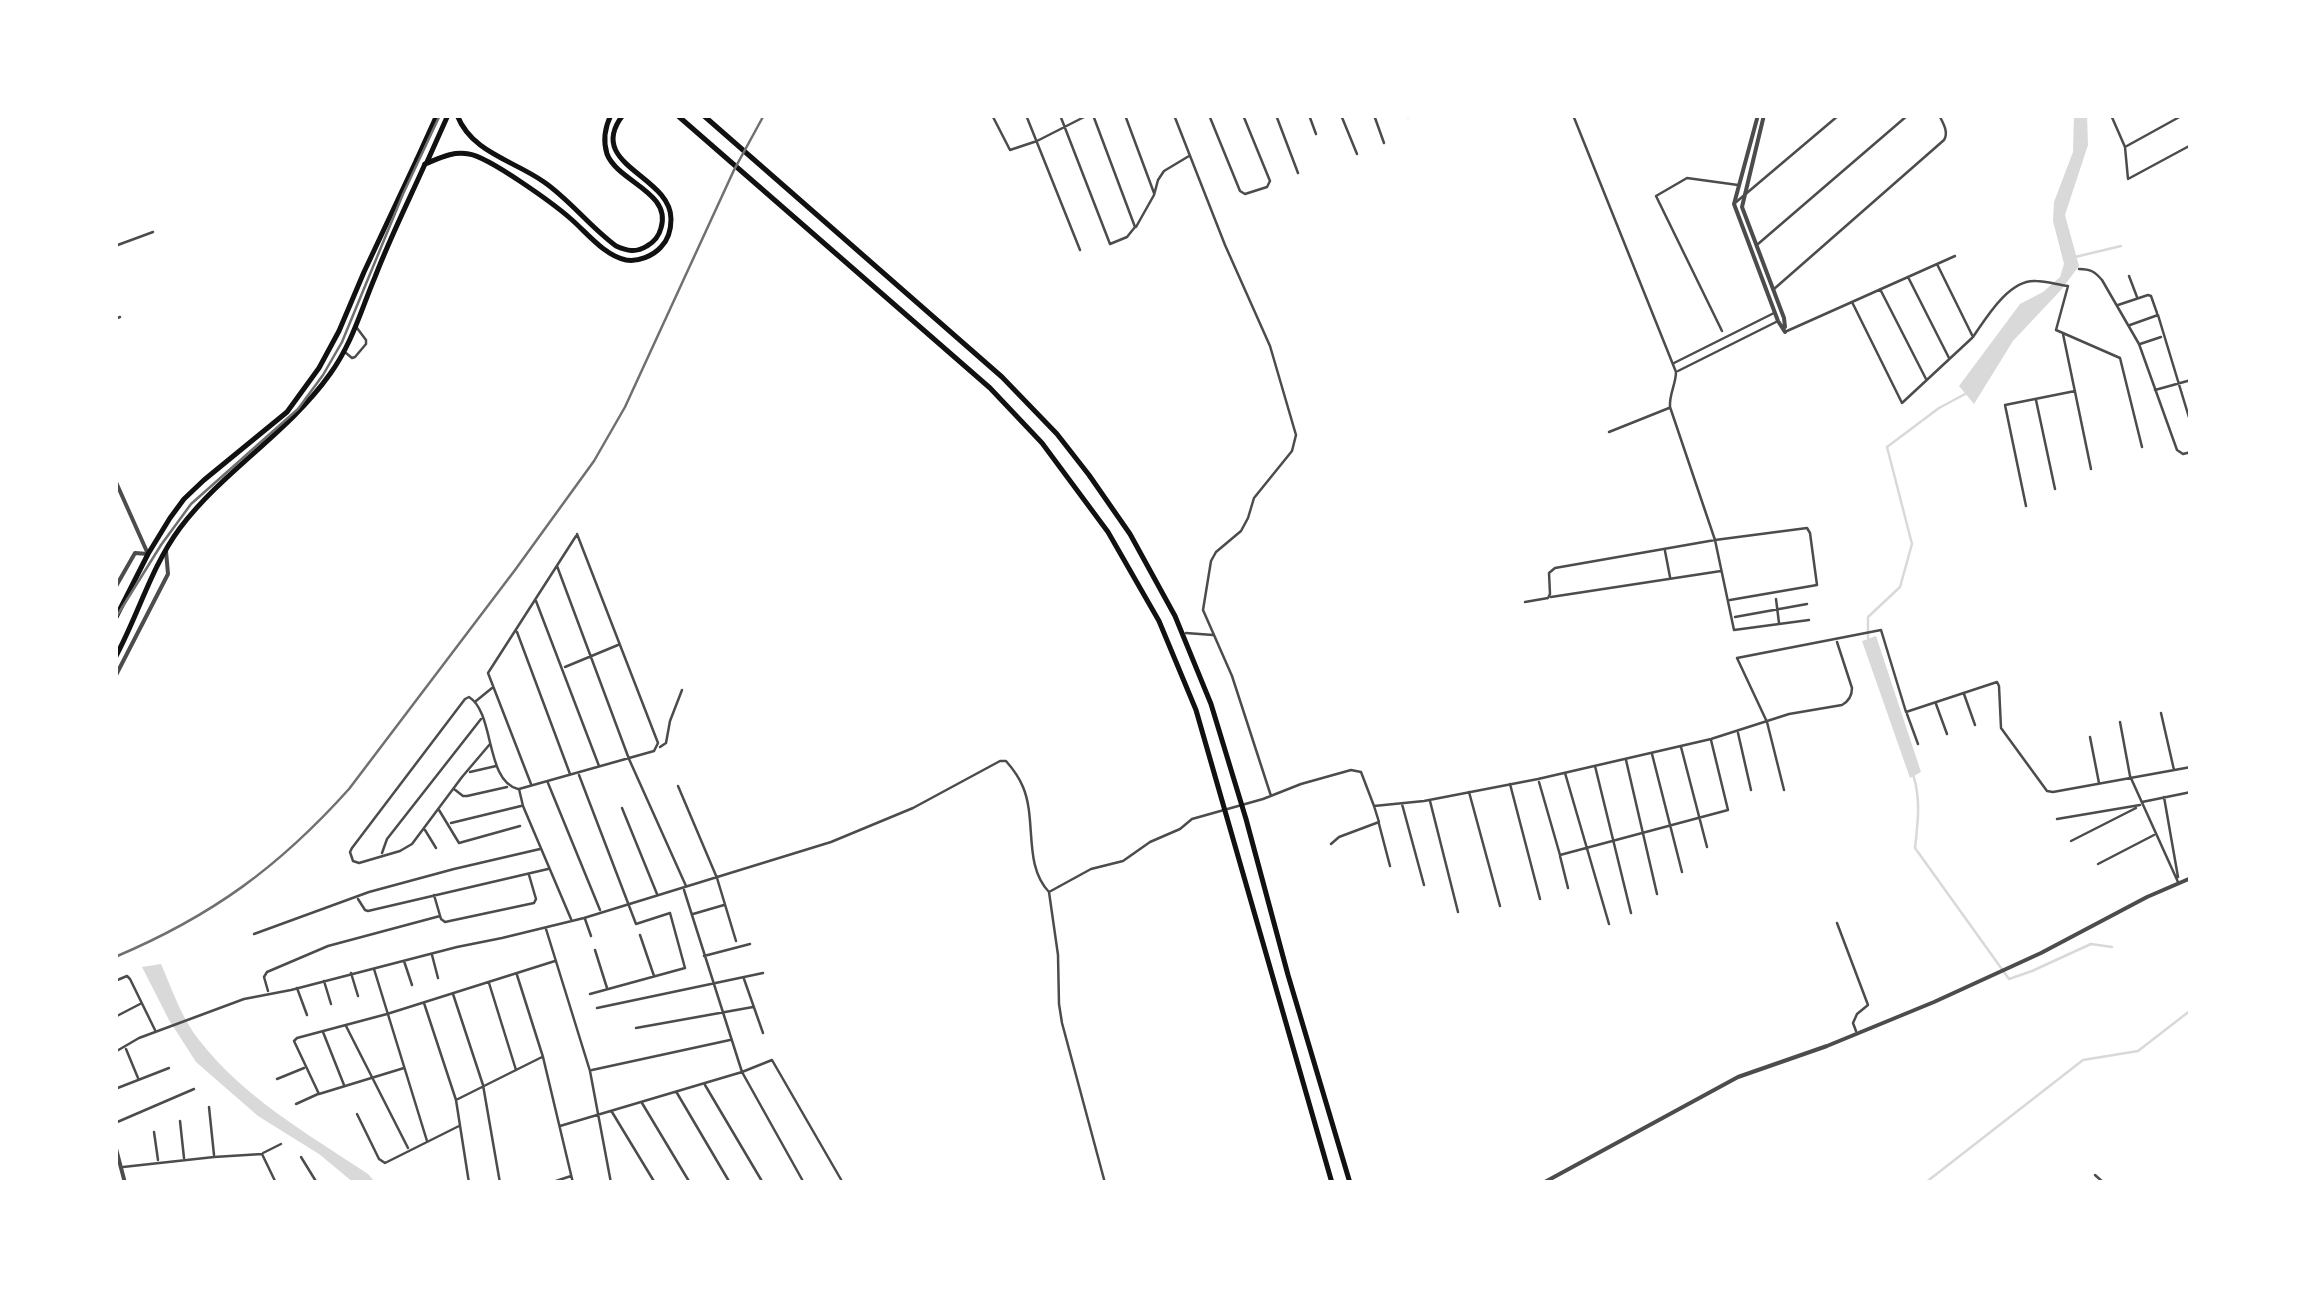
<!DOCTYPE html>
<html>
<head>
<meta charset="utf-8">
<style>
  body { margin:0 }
  #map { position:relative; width:2306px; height:1298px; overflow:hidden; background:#fff; font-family:"Fira Sans",sans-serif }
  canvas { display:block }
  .frame { position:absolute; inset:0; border:118px solid #fff; pointer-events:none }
</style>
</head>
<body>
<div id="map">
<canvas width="2306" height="1298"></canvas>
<div class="frame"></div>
</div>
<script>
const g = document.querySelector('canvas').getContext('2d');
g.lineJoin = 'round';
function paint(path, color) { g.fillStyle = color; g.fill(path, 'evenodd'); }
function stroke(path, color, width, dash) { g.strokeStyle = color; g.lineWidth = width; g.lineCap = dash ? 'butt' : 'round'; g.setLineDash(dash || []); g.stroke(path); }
paint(new Path2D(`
  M2074,115H2087L2088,145L2065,215L2079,266L2061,290L2013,341L1974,404L1959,386L2020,304L2043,292L2060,277L2064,264L2053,221L2054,202L2073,152Z
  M1876,636L1921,772L1910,778L1862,641Z
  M161,964C172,989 181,1017 199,1040C244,1098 308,1134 368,1174L376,1183H354L319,1154L258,1116L196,1062L169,1020L142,967Z`), '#d9d9d9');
stroke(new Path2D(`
  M2075,257L2121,246
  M1868,638V617L1900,587L1912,544L1887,447L1939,408L1967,393
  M1913,774C1921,799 1918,822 1915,848L2009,979L2032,971L2091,944L2112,947
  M1925,1183L2083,1060L2138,1051L2191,1010`), '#d9d9d9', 2.5);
stroke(new Path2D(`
  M992,115L1010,150L1037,141L1088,115
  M1026,115L1080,250
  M1060,115L1110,244L1127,237L1135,227L1093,115
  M1125,115L1154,193
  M1174,115L1225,245L1270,346L1296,435L1292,451L1254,498L1248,518L1241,531L1216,552L1211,561L1203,610L1232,676L1271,796
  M1209,115L1240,191L1245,194L1267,187L1270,181L1243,115
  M1276,115L1298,173
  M1309,115L1316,134
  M1341,115L1357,154
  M1374,115L1384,143
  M1408,115V117
  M1573,115L1676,372C1676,384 1669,394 1670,407L1715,540L1734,630L1809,620
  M2111,115L2125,147L2128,179L2191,145
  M2125,147L2183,115
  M1735,203L1839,115
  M1136,227L1154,195L1158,180L1164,171L1189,156
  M1758,244L1908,115
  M115,246L153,232
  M1937,264L1973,337C1986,318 2009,279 2036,281C2047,281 2058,285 2068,286L2056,330L2120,358L2142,447
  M2079,269C2091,269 2095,272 2102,280L2139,344L2177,450L2183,454L2191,452
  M2129,276L2137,297
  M1908,277L1949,358
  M1774,289L1944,140C1949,132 1943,123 1939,115
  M1880,289L1926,379
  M1852,302L1902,403L1972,338
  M2118,305L2148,295L2151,296L2157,313
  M115,319L120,317
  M2130,325L2158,315L2191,424
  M1722,331L1656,196L1687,178L1738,185
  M1787,331L1955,256
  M2063,334L2091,469
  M2140,344L2161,337
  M346,353L352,358L355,357L366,344V340L357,328
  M1674,363L1774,313
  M1678,371L1778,321
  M2155,390L2191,380
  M2036,400L2055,489
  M1609,432L1669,408
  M2026,506L2005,405L2075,391
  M1665,551L1670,577
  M557,566L629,759L686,886
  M1551,597L1721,571
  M1776,599L1779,623
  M536,601L599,766
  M1525,602L1548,598L1550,594L1549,573L1555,568L1715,540L1807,528L1810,533L1817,585L1730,600
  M1735,617L1807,604
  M517,632L570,774
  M1186,633L1213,635
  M565,667L618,645
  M1964,694L1975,725
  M476,701L492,688
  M1936,704L1947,734
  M2161,713L2174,770
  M1907,714L1918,744
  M2120,722L2130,776L2178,882
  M1738,733L1751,790
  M2090,737L2099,783
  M490,744L462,777L412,844L400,851L359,863L353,861L350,852L352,848L465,699L469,697C495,713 485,781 518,789
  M660,747L666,743L670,721L682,690
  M1681,747L1707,847
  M1652,754L1682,872
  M1626,760L1657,894
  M1595,766L1631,913
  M470,772L496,766
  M1565,773L1609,924
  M579,775L636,924L670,913L685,968L590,994
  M1539,782L1560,855L1728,810L1711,740
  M548,783L600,910
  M531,784L488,673L576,536
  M1510,784L1540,899
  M678,786L717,878L736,941
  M454,789L463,796H467L507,787
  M1784,790L1767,722L1737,658L1881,630L1906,712L1997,682L1999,686L2001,728L2047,791L2053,792L2191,767
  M1469,792L1500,906
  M2164,797L2178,877
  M1430,801L1458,912
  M2142,802L2191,792
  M1402,804L1424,885
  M622,808L657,894
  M439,810L459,843L520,826
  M2057,819L2140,805
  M451,823L521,806
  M1379,824L1390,866
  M425,830L436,848
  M2071,841L2136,808
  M1331,844L1339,837L1379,822L1374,806L1424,801L1538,779L1711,739L1789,714L1842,705C1849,701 1852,696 1852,688L1837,642
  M382,853L387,839L481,719
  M1560,856L1568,888
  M2098,864L2154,835
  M434,895L441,919L445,922L534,903L536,899L529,875
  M358,899L365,910L368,911L548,869
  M693,914L724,905
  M571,919L523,806L519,789L654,751L658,743L577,534
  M585,919L591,936
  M1837,923L1868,1005L1857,1014L1853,1023L1856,1031
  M546,929L590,1071L611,1183
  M254,934L369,892L454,869L540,849
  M640,935L654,976
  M595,950L607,988
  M432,955L438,978
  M704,956L750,944
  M404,961L412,985
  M374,969L427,1141
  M351,973L358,996
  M517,975L543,1057L573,1183
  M744,979L763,1033
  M115,981L127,976L130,979L155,1030
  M324,981L331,1004
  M489,983L516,1070
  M297,988L307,1015
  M268,991L264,977L267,972L328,946L440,916
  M453,994L483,1085L500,1183
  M424,1003L456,1100L469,1183
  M597,1008L763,973
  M115,1017L140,1004
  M346,1026L408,1148
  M636,1028L753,1007
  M323,1032L344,1085
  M126,1049L138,1078
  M115,1052L139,1038L244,999L291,990L457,947L502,938L584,918L831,842L913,808L1000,761H1006C1013,769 1019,777 1023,787C1037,820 1023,865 1049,892
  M404,1068L319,1094L294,1041L297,1038L387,1014L555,961
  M592,1070L730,1040
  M277,1079L304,1068
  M705,1085L763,1183
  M115,1089L169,1068
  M677,1093L730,1183
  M456,1100L542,1057
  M642,1103L690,1183
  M296,1104L318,1094
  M209,1107L214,1155
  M612,1112L655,1183
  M357,1114L379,1159L385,1163L459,1126
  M180,1121L184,1158
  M115,1123L194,1089
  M560,1126L742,1072L684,890
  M154,1132L158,1160
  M263,1153L281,1144
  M301,1157L317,1183
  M123,1167L214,1157L262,1154L276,1183
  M2095,1175L2104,1183
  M550,1183L571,1176
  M804,1183L742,1072L772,1060L843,1183
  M1105,1183L1062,1023L1059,1004L1058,955L1049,892L1091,869L1123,861L1150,842L1180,829L1192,819L1263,799L1301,784L1351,770L1361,772L1374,806`), '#4c4c4c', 2.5);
stroke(new Path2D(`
  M1758,115L1734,204L1778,321L1785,332
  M1764,115L1742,207L1784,318L1785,327
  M115,480L148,554L135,553L115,588
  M115,677L168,574L166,551
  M115,1145L125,1183
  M1543,1183L1738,1077L1827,1046L1934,1002L2041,953L2147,897L2191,878`), '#4c4c4c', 4);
stroke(new Path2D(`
  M115,619L148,554L170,518L184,499L204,480L287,412L319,368L339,331L364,272L417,159
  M115,658C138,616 151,567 180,528C224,470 288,433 330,374C352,344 361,310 375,277C390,238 408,202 425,164`), '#111', 5);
stroke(new Path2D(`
  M457,115C472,153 513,160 544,182C570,200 590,227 616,246C627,251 636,253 647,246C654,242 659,236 661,228C672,192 618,182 607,154C603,141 605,127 611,115
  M677,115L990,388L1042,443L1108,532L1159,621L1196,710L1332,1183
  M703,115L1002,377L1057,434L1089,475L1130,534L1175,616L1211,704L1246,819L1288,975L1350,1183
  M417,159L437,115
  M427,162L448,115
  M425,164C440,158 452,151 469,154C489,157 554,204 571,219C587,233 605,256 626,260C638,262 653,256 661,247C668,240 671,229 671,219C671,175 584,165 623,115`), '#111', 5);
stroke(new Path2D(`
  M115,619L161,545L191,504L298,409L323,375L342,342L403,194L440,115
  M115,957C212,916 279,867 349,789L515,570L594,461L625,407L734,170L764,115`), '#707070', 2.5);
</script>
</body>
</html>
